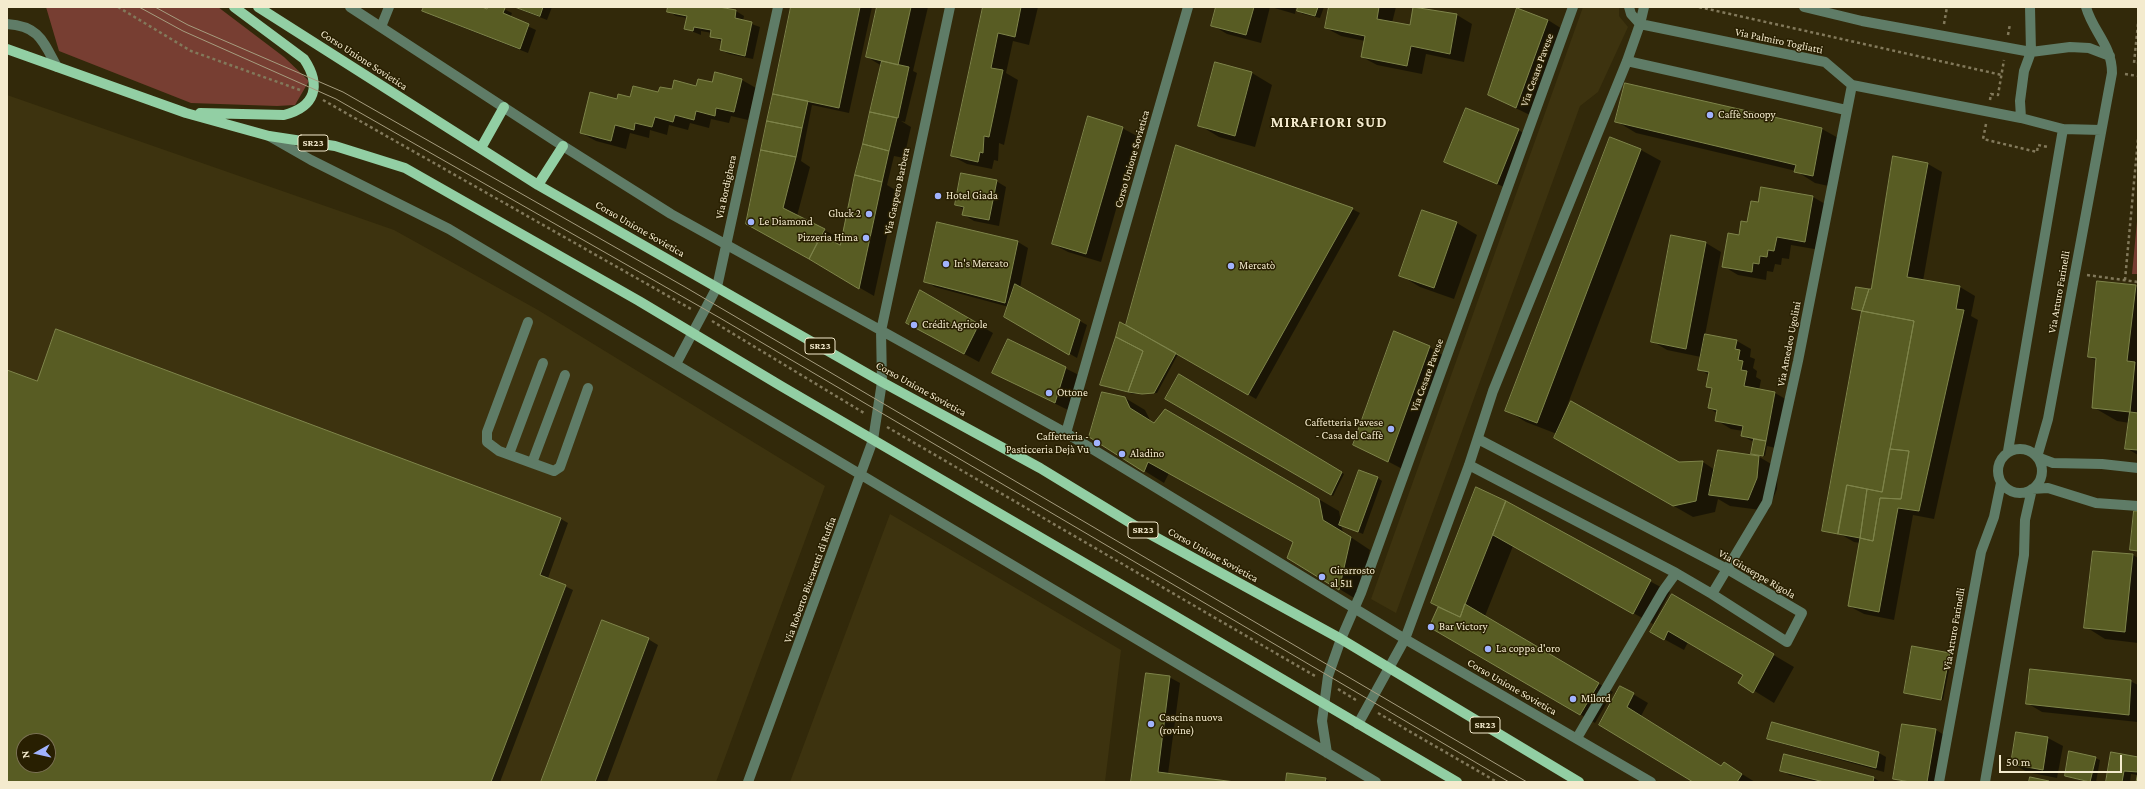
<!DOCTYPE html>
<html>
<head>
<meta charset="utf-8">
<style>
  body { margin:0 }
  #map { position:relative; width:2145px; height:789px; overflow:hidden; background:#32290a; font-family:"Crimson Pro",serif }
  canvas { display:block }
  .frame { position:absolute; inset:0; border:8px solid #f4ebce; pointer-events:none }
  .north { position:absolute; left:16px; top:733px; width:40px; height:40px; box-sizing:border-box; background:#281f01; border:1px solid #7a7153; border-radius:50%; rotate:262deg; font-size:11px; font-weight:700; line-height:16px; text-align:center; color:#f4ebce }
  .north::after { content:''; display:block; margin:auto; width:14px; height:18px; background:#a1b3fd; clip-path:polygon(50% 0,100% 100%,50% 72%,0 100%) }
  .scale { position:absolute; left:1999px; top:755px; width:123px; height:18px; box-sizing:border-box; border:2px solid #f4ebce; border-top:0; padding-left:5px; font-size:12px; line-height:14px; white-space:nowrap; color:#f4ebce; -webkit-text-stroke:3px #281f01; paint-order:stroke }
</style>
</head>
<body>
<div id="map">
<canvas width="2145" height="789"></canvas>
<div class="frame"></div>
<div class="north">N</div>
<div class="scale">50 m</div>
</div>
<script>
const g = document.querySelector('canvas').getContext('2d');
g.lineJoin = 'round';
function paint(path, color) { g.fillStyle = color; g.fill(path, 'evenodd'); }
function stroke(path, color, width, dash) { g.strokeStyle = color; g.lineWidth = width; g.lineCap = dash ? 'butt' : 'round'; g.setLineDash(dash || []); g.stroke(path); }
function write(font, color, halo, rows, align = 'center') {
  g.font = font + ' "Crimson Pro",serif'; g.lineWidth = 3; g.setLineDash([]); g.textBaseline = 'middle'; g.strokeStyle = halo; g.fillStyle = color; for (const [text, x, y, turn = 0] of rows) {
    g.save(); g.translate(x, y); g.rotate((+turn || 0) * Math.PI / 180); g.textAlign = isNaN(turn) ? turn : align; if (halo) g.strokeText(text, 0, 0); g.fillText(text, 0, 0); g.restore();
  }
}
paint(new Path2D(`
  M1583,7H1619V16L1628,27L1598,92L1580,106L1396,613L1371,599Z
  M7,95L394,230L538,310L825,486L716,782H7ZM24,741H48V765H24Z
  M890,514L1121,650L1105,782H790Z`), '#3d330f');
paint(new Path2D(`
  M46,7H218L284,57L309,81L295,105L277,106L191,103L59,51Z
  M2138,211V274H2132Z`), '#773e32');
paint(new Path2D(`
  M425,7H479L488,10L489,7H500L512,13L510,18L536,30L528,53L431,15L424,11Z
  M514,7H552L547,20Z
  M669,7H725L724,9L736,11L744,16L743,21L760,27L753,59L729,54L721,50L723,42L711,36L712,33L701,31V35L686,29L688,18L676,16L668,11Z
  M792,7H872L849,113L812,105L801,161L810,167L797,216L839,238L836,244L840,246L882,66L867,57L878,7H928L913,71L917,73L905,122L901,121L911,127L904,158L894,156L887,185L897,191L874,296L747,223Z
  M984,7H1038L1029,45L1013,41L1006,73L1018,80L1004,145L999,143L998,161L994,160L992,169L967,164L952,156Z
  M1217,7H1270L1261,43L1227,34L1212,25Z
  M1271,7H1296L1295,14Z
  M1299,7H1324L1320,18L1303,14L1298,11Z
  M1330,7H1396L1392,23L1410,26L1414,7L1457,15L1472,24L1464,62L1426,54L1422,74L1377,65L1362,57L1365,41L1341,36L1326,28Z
  M1548,20L1567,32L1536,118L1489,95Z
  M1216,63L1252,73L1272,85L1255,147L1219,137L1199,125Z
  M742,80L756,88L748,120L731,116L729,123L711,119L709,128L690,123L688,130L669,125L667,135L650,130L649,138L630,133L626,149L596,141L581,133L618,100Z
  M1626,84L1822,129L1842,140L1833,187L1815,183L1796,171L1636,133L1616,121Z
  M1122,128L1137,136L1101,262L1068,252L1053,244Z
  M1518,130L1526,134L1504,187L1445,162Z
  M1641,150L1661,161L1562,419L1679,463L1703,462L1715,470L1757,456L1752,453L1754,442L1742,436L1743,431L1731,429L1716,420L1717,413L1709,408L1712,389L1707,386L1709,375L1699,369L1701,357L1667,350L1652,341L1672,236L1706,243L1721,252L1705,335L1737,341L1751,349L1750,357L1755,359L1753,368L1757,371L1756,377L1761,380L1759,390L1775,393L1789,401L1780,449L1767,446L1765,456L1756,455L1778,468L1777,489L1768,511L1730,506L1718,499L1715,512L1693,517L1555,438L1557,434L1526,422L1506,410Z
  M1928,164L1942,172L1923,281L1960,287L1975,296L1971,316L1978,320L1934,519L1913,515L1894,620L1864,614L1849,606L1860,543L1854,542L1840,534L1823,530L1872,291Z
  M996,181L1006,187L999,226L974,221L964,215L965,210L956,205Z
  M1813,197L1827,205L1820,250L1791,245L1789,259L1782,258L1781,265L1775,264L1773,272L1767,271L1766,280L1738,275L1723,266L1759,203Z
  M1352,209L1360,213L1256,399L1178,354L1157,393L1133,394L1101,385L1136,329Z
  M1423,211L1457,223L1477,235L1454,299L1420,287L1400,275Z
  M937,223L1018,242L1028,248L1020,288L1087,325L1077,358L1006,317L1009,307L935,287L925,281Z
  M2135,286L2138,287V455L2126,448L2130,423L2117,421L2093,407L2097,361L2089,357Z
  M921,291L993,333L979,362L922,331Z
  M1008,340L1081,376L1070,411L993,373Z
  M1429,347L1449,359L1408,472L1355,444Z
  M7,371L37,382L561,519L568,523L548,578L573,590L500,782H7ZM24,741H48V765H24Z
  M1182,377L1344,474L1333,496L1166,399Z
  M1125,398L1145,410L1150,420L1155,424L1166,410L1339,511L1341,522L1378,478L1382,481L1363,534L1341,525L1343,532L1370,550L1359,601L1289,558L1294,542L1169,473L1164,483L1090,437Z
  M1476,488L1670,592L1653,624L1513,546L1485,616L1613,692L1595,723L1430,626L1439,607Z
  M2094,552L2133,555L2138,558V643L2105,639L2086,627Z
  M1673,596L1794,667L1774,703L1740,682L1744,674L1688,642L1684,650L1651,632Z
  M648,639L658,645L607,782H542Z
  M1950,654L1952,655L1943,700L1907,693Z
  M1169,677L1180,683L1168,774L1228,782H1132Z
  M2130,681L2138,685V722L2042,712L2027,703Z
  M1621,687L1648,703L1641,716L1722,767L1724,763L1755,782H1695L1600,724Z
  M1936,730L1946,736L1938,782H1901L1895,778Z
  M2017,733L2048,738L2063,746L2057,778L2027,772L2012,763Z
  M1768,738L1879,753L1886,757L1884,772L1776,742Z
  M1785,755L1874,778L1880,782H1818L1789,775L1782,770Z
  M2095,758L2100,760L2096,782H2086L2066,776Z
  M2138,758V782V775L2131,774L2130,782H2107Z
  M1325,779L1331,782H1287Z`), '#0007');
const building = new Path2D(`
  M424,7H482L487,9L488,7H503L505,8L503,13L529,24L520,49L422,11Z
  M515,7H543L540,16Z
  M668,7H719L736,10L735,18L752,22L745,56L720,50L722,39L710,37L711,30L694,27L693,31L684,29L687,16L667,12Z
  M791,7H860L839,108L773,94Z
  M877,7H911L898,65L866,57Z
  M983,7H1021L1015,37L998,33L991,68L1003,70L989,137L984,136L983,153L980,152L978,162L951,156Z
  M1216,7H1254L1246,35L1211,26Z
  M1298,7H1318L1315,16L1297,11Z
  M1329,7H1379L1377,19L1410,25L1413,7L1457,14L1450,54L1411,46L1407,66L1361,57L1365,36L1325,28Z
  M1517,8L1548,20L1516,108L1488,95Z
  M882,61L909,67L898,118L870,112Z
  M1215,62L1252,72L1235,136L1198,126Z
  M715,72L742,79L734,112L716,108L715,116L696,111L694,120L675,115L673,122L655,117L652,127L635,123L634,130L615,125L611,141L580,133L590,92L617,99L618,94L630,97L633,86L658,92L660,87L672,89L674,80L696,86L698,79L712,82Z
  M1625,83L1822,128L1813,176L1794,172L1796,165L1615,122Z
  M773,94L808,101L802,128L767,121Z
  M1466,108L1519,129L1497,184L1444,162Z
  M870,112L897,118L889,151L863,144Z
  M1088,116L1123,127L1086,254L1052,244Z
  M767,121L802,128L796,157L761,150Z
  M1610,137L1641,149L1537,423L1505,411Z
  M863,144L889,151L882,182L855,175Z
  M1176,145L1353,208L1248,395L1126,325Z
  M761,150L796,157L783,208L825,229L809,259L746,224Z
  M1893,156L1928,163L1907,277L1960,286L1956,309L1964,310L1919,511L1898,508L1879,612L1848,606L1860,538L1873,541L1880,498L1901,499L1909,451L1890,449L1914,321L1862,311L1869,289H1871Z
  M961,173L997,180L989,220L962,215L964,207L955,205Z
  M855,175L882,182L859,289L809,259L821,235L840,245Z
  M1761,187L1813,196L1805,242L1777,237L1774,251L1768,250L1767,257L1760,256L1759,264L1753,263L1752,272L1722,267L1728,233L1739,235L1741,221L1747,222L1751,201L1758,202Z
  M1422,210L1457,222L1434,288L1399,276Z
  M937,222L1018,241L1005,303L924,282Z
  M1671,235L1706,242L1686,349L1651,342Z
  M2097,281L2136,285L2127,361L2135,362L2130,412L2092,408L2096,358L2088,357Z
  M1015,284L1080,320L1069,355L1004,317Z
  M1856,287L1869,289L1862,311L1852,309Z
  M920,290L979,324L964,354L906,323Z
  M1862,311L1914,321L1882,492L1847,485L1838,534L1822,531Z
  M1120,322L1176,353L1154,393L1142,394L1128,392L1143,351L1116,337Z
  M56,329L561,518L540,575L566,585L491,782H7V370L37,381ZM24,741H48V765H24Z
  M1394,331L1430,346L1388,462L1353,445Z
  M1705,334L1737,340L1735,349L1740,350L1738,360L1743,361L1741,370L1747,371L1744,386L1775,392L1766,441L1741,436L1743,426L1715,421L1717,410L1708,408L1712,388L1706,387L1709,372L1698,370Z
  M1116,337L1143,351L1128,392L1100,385Z
  M1008,339L1066,367L1055,403L992,373Z
  M1179,374L1342,472L1331,495L1165,399Z
  M1102,392L1125,397L1130,408L1154,423L1165,409L1319,499L1323,520L1351,537L1339,590L1287,558L1293,542L1148,462L1144,472L1089,437Z
  M1571,401L1679,462L1703,461L1696,501L1673,506L1554,438Z
  M2130,412L2138,413V450L2125,449Z
  M1754,439L1766,441L1763,456L1751,454Z
  M1890,449L1909,451L1901,499L1880,498L1873,541L1860,538L1867,489L1882,492Z
  M1718,450L1759,456L1757,478L1748,500L1709,495Z
  M1359,470L1378,477L1358,532L1339,525Z
  M1847,485L1867,489L1860,538L1838,534Z
  M1476,487L1506,501L1460,617L1431,603Z
  M1506,501L1651,580L1633,614L1493,535Z
  M2134,511H2138V551L2130,550Z
  M2093,551L2133,554L2125,632L2084,628Z
  M1672,594L1774,654L1753,693L1738,683L1743,675L1668,631L1664,640L1650,632Z
  M1465,604L1599,683L1580,715L1429,627L1438,607L1460,617Z
  M602,620L649,638L595,782H541Z
  M1912,646L1950,653L1941,700L1904,693Z
  M2030,669L2131,680L2129,715L2026,704Z
  M1146,673L1170,676L1158,772L1235,782H1131Z
  M1620,686L1634,693L1627,707L1721,766L1724,762L1742,774L1737,782H1693L1599,725Z
  M1772,722L1879,752L1876,768L1767,739Z
  M1902,724L1936,729L1927,782H1910L1893,779Z
  M2016,732L2048,737L2043,770L2011,764Z
  M2069,751L2096,757L2090,782L2065,776Z
  M2111,752L2138,757V782H2136L2138,772L2124,771L2122,782H2106Z
  M1784,754L1874,777L1873,782H1824L1780,771Z
  M1287,773L1326,778L1325,782H1286Z
  M2030,777L2049,781V782H2029Z`);
paint(building, '#585c23');
stroke(building, '#7e844a', 1);
stroke(new Path2D(`
  M118,7L191,51L300,90
  M1699,7L2002,75
  M1944,24L1947,7
  M2138,24L2134,63H2138
  M2008,35L2010,24
  M2125,74L2138,76
  M323,100L691,309
  M1990,100L1991,94L1998,95L2004,60
  M1986,124L1983,139L2037,152L2038,145L2048,147
  M2087,275L2138,282
  M2125,280L2138,139
  M712,321L864,413
  M887,427L1315,676
  M1338,689L1356,700
  M1378,713L1497,782`), '#82795b', 2.5, [3, 3]);
stroke(new Path2D(`
  M350,7L563,146L671,214L1066,433L1405,639L1651,782
  M1629,7L1631,14L1640,24L1825,62L1852,85L2021,118L2063,129L2101,130
  M1804,7L1862,21L2031,52L2070,47L2089,48L2110,56
  M7,24C39,26 43,41 57,67
  M381,27L389,7
  M1627,61L1846,110
  M2021,118L2020,101L2024,71L2031,52L2030,7
  M269,136L311,160L449,229L1376,782
  M528,322L487,432V442L499,451L554,471L560,467L588,388
  M676,364L717,287L778,7
  M1066,433L1188,7
  M1998 471a22 22 0 1 1 44 0a22 22 0 1 1-44 0Z
  M2008,451L2063,129
  M509,454L543,363
  M2037,457L2048,419L2112,73C2112,45 2093,32 2086,7
  M2037,457L2053,463L2102,464L2138,468
  M532,463L565,375
  M1469,465L1676,573L1712,594L1787,642L1802,613L1727,569L1478,439
  M2032,489L2048,488L2096,503L2138,506
  M1712,594L1767,502L1798,361L1852,85
  M1358,724L1405,639L1469,465L1493,391L1627,61L1640,24L1644,7
  M1577,738L1663,591L1676,573
  M1327,753L1322,721L1328,676L1341,639L1361,593L1573,7
  M748,782L873,440L882,382L881,331L950,7
  M1939,782L1981,552L1994,517L2001,483
  M1985,782L2024,555L2025,520L2032,489`), '#5f7c67', 10);
stroke(new Path2D(`
  M258,7L538,185L882,382L1040,468L1137,527L1341,639L1579,782
  M7,49L186,113L269,136L335,146L405,168L639,301L781,386L1170,613L1457,782
  M200,113L284,115C315,107 322,86 304,59L234,7
  M481,148L504,107
  M538,185L563,146`), '#92cfa4', 10);
stroke(new Path2D(`
  M139,7L183,31L336,99L720,318L1509,782
  M155,7L188,25L343,92L685,287L1527,782`), '#a69d7f', 1);
for (const [x, y, r, color] of [
  [1710,115,4,"#a1b3fd"],
  [938,196,4,"#a1b3fd"],
  [869,214,4,"#a1b3fd"],
  [751,222,4,"#a1b3fd"],
  [866,238,4,"#a1b3fd"],
  [946,264,4,"#a1b3fd"],
  [1231,266,4,"#a1b3fd"],
  [914,325,4,"#a1b3fd"],
  [1049,393,4,"#a1b3fd"],
  [1391,429,4,"#a1b3fd"],
  [1097,443,4,"#a1b3fd"],
  [1122,454,4,"#a1b3fd"],
  [1322,577,4,"#a1b3fd"],
  [1431,627,4,"#a1b3fd"],
  [1488,649,4,"#a1b3fd"],
  [1573,699,4,"#a1b3fd"],
  [1151,724,4,"#a1b3fd"]
]) { const dot = new Path2D(); dot.arc(x, y, r, 0, 2 * Math.PI); g.fillStyle = color; g.fill(dot); stroke(dot, '#281f01', 1.5); }
for (const [x, y, w] of [
  [313,143,30],
  [820,346,30],
  [1143,530,30],
  [1485,725,30]
]) { const box = new Path2D(); box.roundRect(x - w / 2, y - 8, w, 16, 3); g.fillStyle = '#281f01'; g.fill(box); stroke(box, '#f4ebce', 1); }
write('bold 10px', '#f4ebce', null, [
  ["SR23",313,143],
  ["SR23",820,346],
  ["SR23",1143,530],
  ["SR23",1485,725]
]);
write('11px', '#f4ebce', '#281f01', [
  ["Via Palmiro Togliatti",1779,41,12],
  ["Corso Unione Sovietica",364,60,33],
  ["Via Cesare Pavese",1537,70,-70],
  ["Corso Unione Sovietica",1132,159,-74],
  ["Via Bordighera",726,187,-78],
  ["Via Gaspero Barbera",897,191,-78],
  ["Corso Unione Sovietica",640,229,30],
  ["Via Arturo Farinelli",2059,292,-80],
  ["Via Amedeo Ugolini",1789,344,-79],
  ["Via Cesare Pavese",1427,375,-70],
  ["Corso Unione Sovietica",921,389,29],
  ["Corso Unione Sovietica",1213,555,29],
  ["Via Giuseppe Rigola",1757,574,30],
  ["Via Roberto Biscaretti di Ruffia",810,580,-70],
  ["Via Arturo Farinelli",1954,629,-80],
  ["Corso Unione Sovietica",1512,687,30]
]);
write('11px', '#f4ebce', '#281f01', [
  ["Caffè Snoopy",1718,115],
  ["Hotel Giada",946,196],
  ["Gluck 2",861,214,"right"],
  ["Le Diamond",759,222],
  ["Pizzeria Hima",858,238,"right"],
  ["In's Mercato",954,264],
  ["Mercatò",1239,266],
  ["Crédit Agricole",922,325],
  ["Ottone",1057,393],
  ["Caffetteria Pavese",1383,423,"right"],
  ["- Casa del Caffè",1383,436,"right"],
  ["Caffetteria -",1089,437,"right"],
  ["Pasticceria Dejà Vu",1089,450,"right"],
  ["Aladino",1130,454],
  ["Girarrosto",1330,571],
  ["al 511",1330,584],
  ["Bar Victory",1439,627],
  ["La coppa d'oro",1496,649],
  ["Milord",1581,699],
  ["Cascina nuova",1159,718],
  ["(rovine)",1159,731]
], 'left');
g.letterSpacing = '1px';
write('bold 15px', '#f4ebce', '#281f01', [
  ["MIRAFIORI SUD",1329,122]
]);
g.letterSpacing = '0px';
</script>
</body>
</html>
